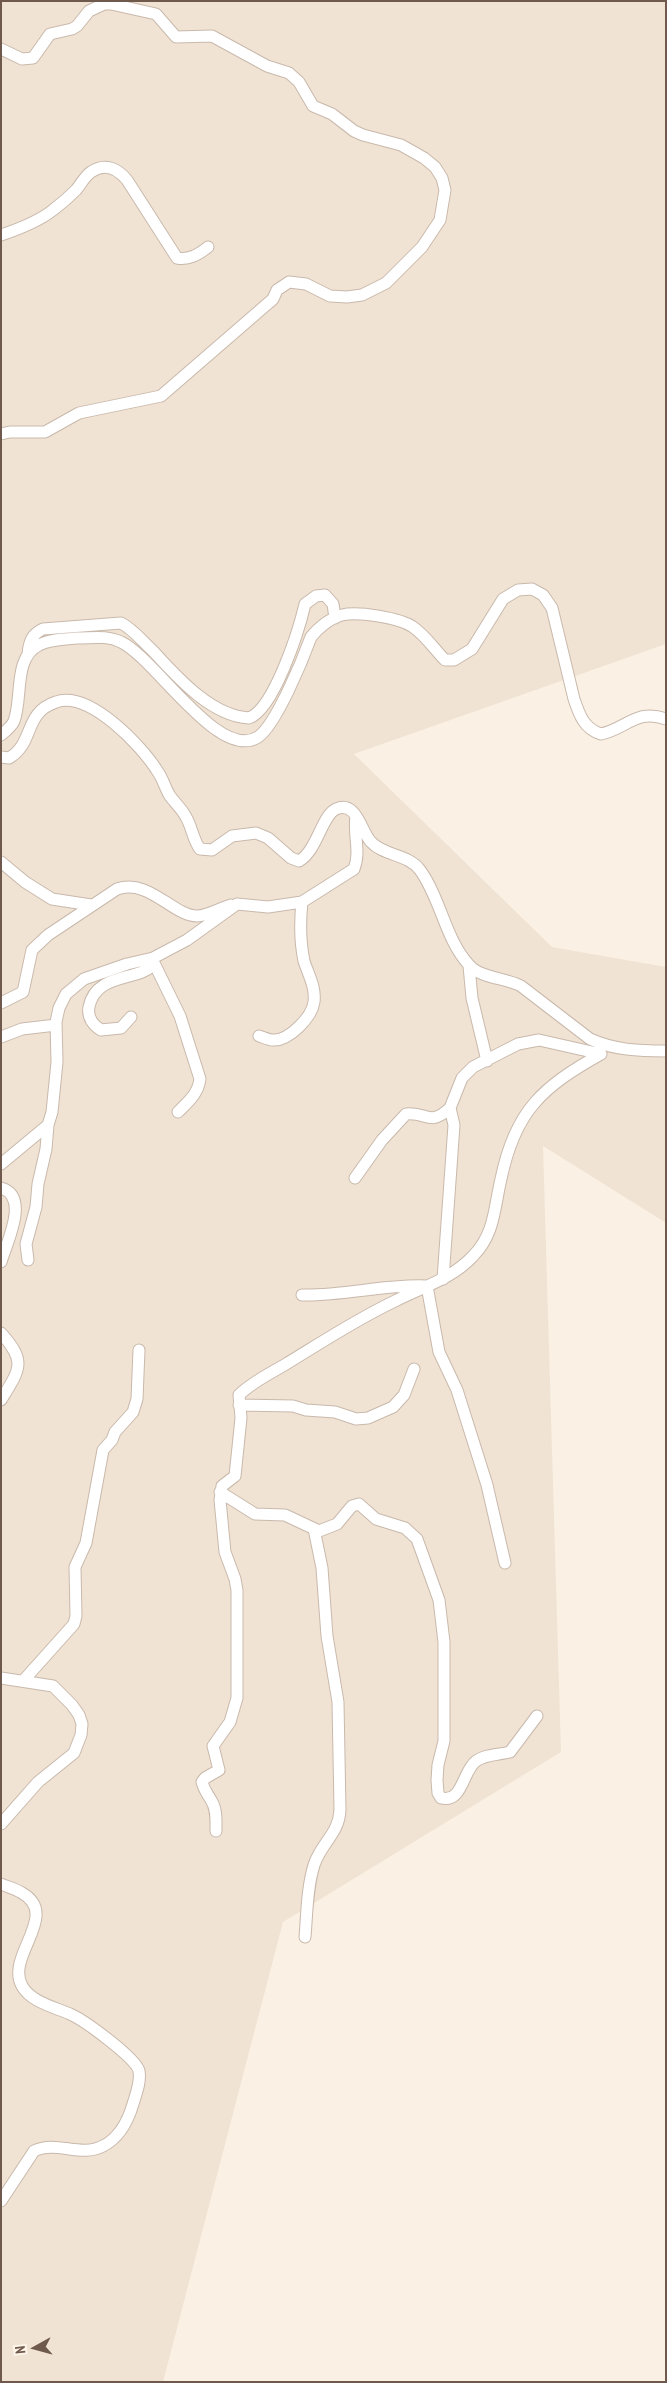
<!DOCTYPE html>
<html>
<head>
<meta charset="utf-8">
<style>
  body { margin:0 }
  #map { position:relative; width:667px; height:2383px; overflow:hidden; background:#faf1e4; font-family:"PT Sans Narrow",sans-serif }
  canvas { display:block }
  .frame { position:absolute; inset:0; border:2px solid #6f594c; pointer-events:none }
  .north { position:absolute; left:10px; top:2323px; width:50px; height:50px; -webkit-text-stroke:4px #fdf5ea; paint-order:stroke; rotate:263deg; font-size:14px; font-weight:700; line-height:20px; text-align:center; color:#6f594c }
  .north::after { content:''; display:block; margin:auto; width:18px; height:22px; background:#6f594c; clip-path:polygon(50% 0,100% 100%,50% 72%,0 100%) }
</style>
</head>
<body>
<div id="map">
<canvas width="667" height="2383"></canvas>
<div class="frame"></div>
<div class="north">N</div>
</div>
<script>
const g = document.querySelector('canvas').getContext('2d');
g.lineJoin = 'round';
function paint(path, color) { g.fillStyle = color; g.fill(path, 'evenodd'); }
function stroke(path, color, width, dash) { g.strokeStyle = color; g.lineWidth = width; g.lineCap = dash ? 'butt' : 'round'; g.setLineDash(dash || []); g.stroke(path); }
paint(new Path2D(`
  M1,1H666V644L354,754L552,947L666,967V1223L543,1146L561,1752L283,1922L163,2382H1Z`), '#f0e3d3');
const minor = new Path2D(`
  M1,49L22,59L33,58L50,34L72,29L77,26L89,11L104,4H111L156,14L176,37L212,36L267,66L289,73L299,82L313,106L332,114L354,131L363,135L401,145L424,158L435,167L442,178L445,190L440,220L422,247L386,283L362,295L347,297L330,296L306,284L289,282L277,290L273,299L161,396L79,413L45,432H10L1,434
  M1,235C19,229 38,222 53,210C61,204 69,197 76,190C81,184 85,176 91,172C105,162 118,169 127,180L177,258C189,260 198,255 208,247
  M28,654C29,642 32,634 43,629L121,623C133,629 143,642 153,651C177,677 211,716 249,718C274,709 299,630 305,604L316,596L325,595L333,604L335,618
  M1,735C6,731 12,726 14,721C23,697 13,658 39,645C50,639 64,639 77,638C92,638 107,635 121,642C155,658 219,762 258,737C276,725 303,659 311,637C318,628 330,618 342,615C358,611 400,618 413,627C425,635 435,650 445,660H454L472,649L503,599L518,590L532,589L543,595L552,608L574,699C579,714 584,729 601,734C626,729 637,708 666,719
  M1,757L9,758C35,743 23,713 56,702C89,690 142,746 158,772C163,779 165,788 170,796C175,803 182,809 186,817C192,827 193,840 200,849L212,850L232,836L256,833L268,838L291,858L299,861C317,851 322,815 336,809C357,800 361,832 371,842C384,856 408,854 420,870C441,899 445,939 469,965C480,978 506,978 521,986L590,1039C614,1050 639,1051 666,1051
  M1,862L25,882L52,899L91,905
  M154,963L180,1016L200,1079C198,1094 188,1102 178,1112
  M469,966L472,998L487,1061
  M1,1003L23,992L32,950L48,935L117,889C149,878 173,916 197,916C208,916 220,908 231,905
  M131,1017L121,1028L101,1030C93,1025 87,1017 89,1007C96,971 142,982 154,963L153,958
  M259,1036C263,1037 268,1040 273,1040C289,1041 312,1017 314,1002C316,987 308,974 304,961C300,942 300,921 302,902
  M1,1037L22,1029L56,1025
  M1,1164L48,1125L52,1112L57,1062L56,1022L59,1008L66,994L84,979L127,964L153,958L187,940L237,904L268,907L302,902L354,869C361,852 353,834 356,816
  M355,1178L382,1140L406,1114C429,1112 429,1127 450,1108
  M1,1188C30,1196 7,1242 1,1262
  M28,1260L26,1244L36,1207L38,1184L46,1149L48,1125
  M443,1279L454,1125L450,1108L462,1078L473,1067L518,1044L539,1040L601,1054
  M302,1295C345,1296 385,1284 427,1286L439,1352L457,1390L487,1485L505,1563
  M1,1333C27,1362 20,1369 1,1400
  M239,1405L293,1406L306,1410L335,1412L356,1419L368,1418L393,1407L404,1395L414,1369
  M220,1492L255,1514L285,1515L319,1531L337,1524L352,1506L359,1504L376,1519L405,1528L417,1539L439,1600L444,1642V1741L438,1765L437,1780L438,1793L441,1798C463,1803 462,1772 476,1761C486,1754 498,1755 510,1752L537,1716
  M1,1678L53,1686L72,1705L79,1715L82,1724L81,1735L74,1753L38,1782L1,1824
  M23,1681L74,1624L76,1616L75,1567L86,1543L103,1450L112,1440L115,1432L133,1412L137,1399L139,1350
  M216,1831C216,1821 217,1809 211,1800C207,1793 204,1790 202,1782L205,1778L219,1770L213,1746L230,1722L237,1698V1590L235,1579L225,1552L220,1500L222,1486L235,1476L241,1418L239,1395C252,1382 271,1373 286,1364C322,1342 357,1319 395,1301C422,1287 452,1279 473,1256C495,1234 494,1208 501,1179C515,1111 542,1087 601,1054
  M1,1884C8,1887 16,1889 22,1893C61,1915 5,1956 22,1986C31,2002 54,2007 70,2014C84,2020 136,2058 139,2071C141,2082 136,2094 133,2104C128,2121 119,2138 103,2146C80,2158 57,2140 34,2151L1,2201
  M305,1937C307,1913 307,1888 314,1865C321,1843 339,1834 340,1810L338,1702L327,1636L322,1568L314,1529`);
stroke(minor, '#c9b9ac', 13);
stroke(minor, '#fff', 11);
</script>
</body>
</html>
